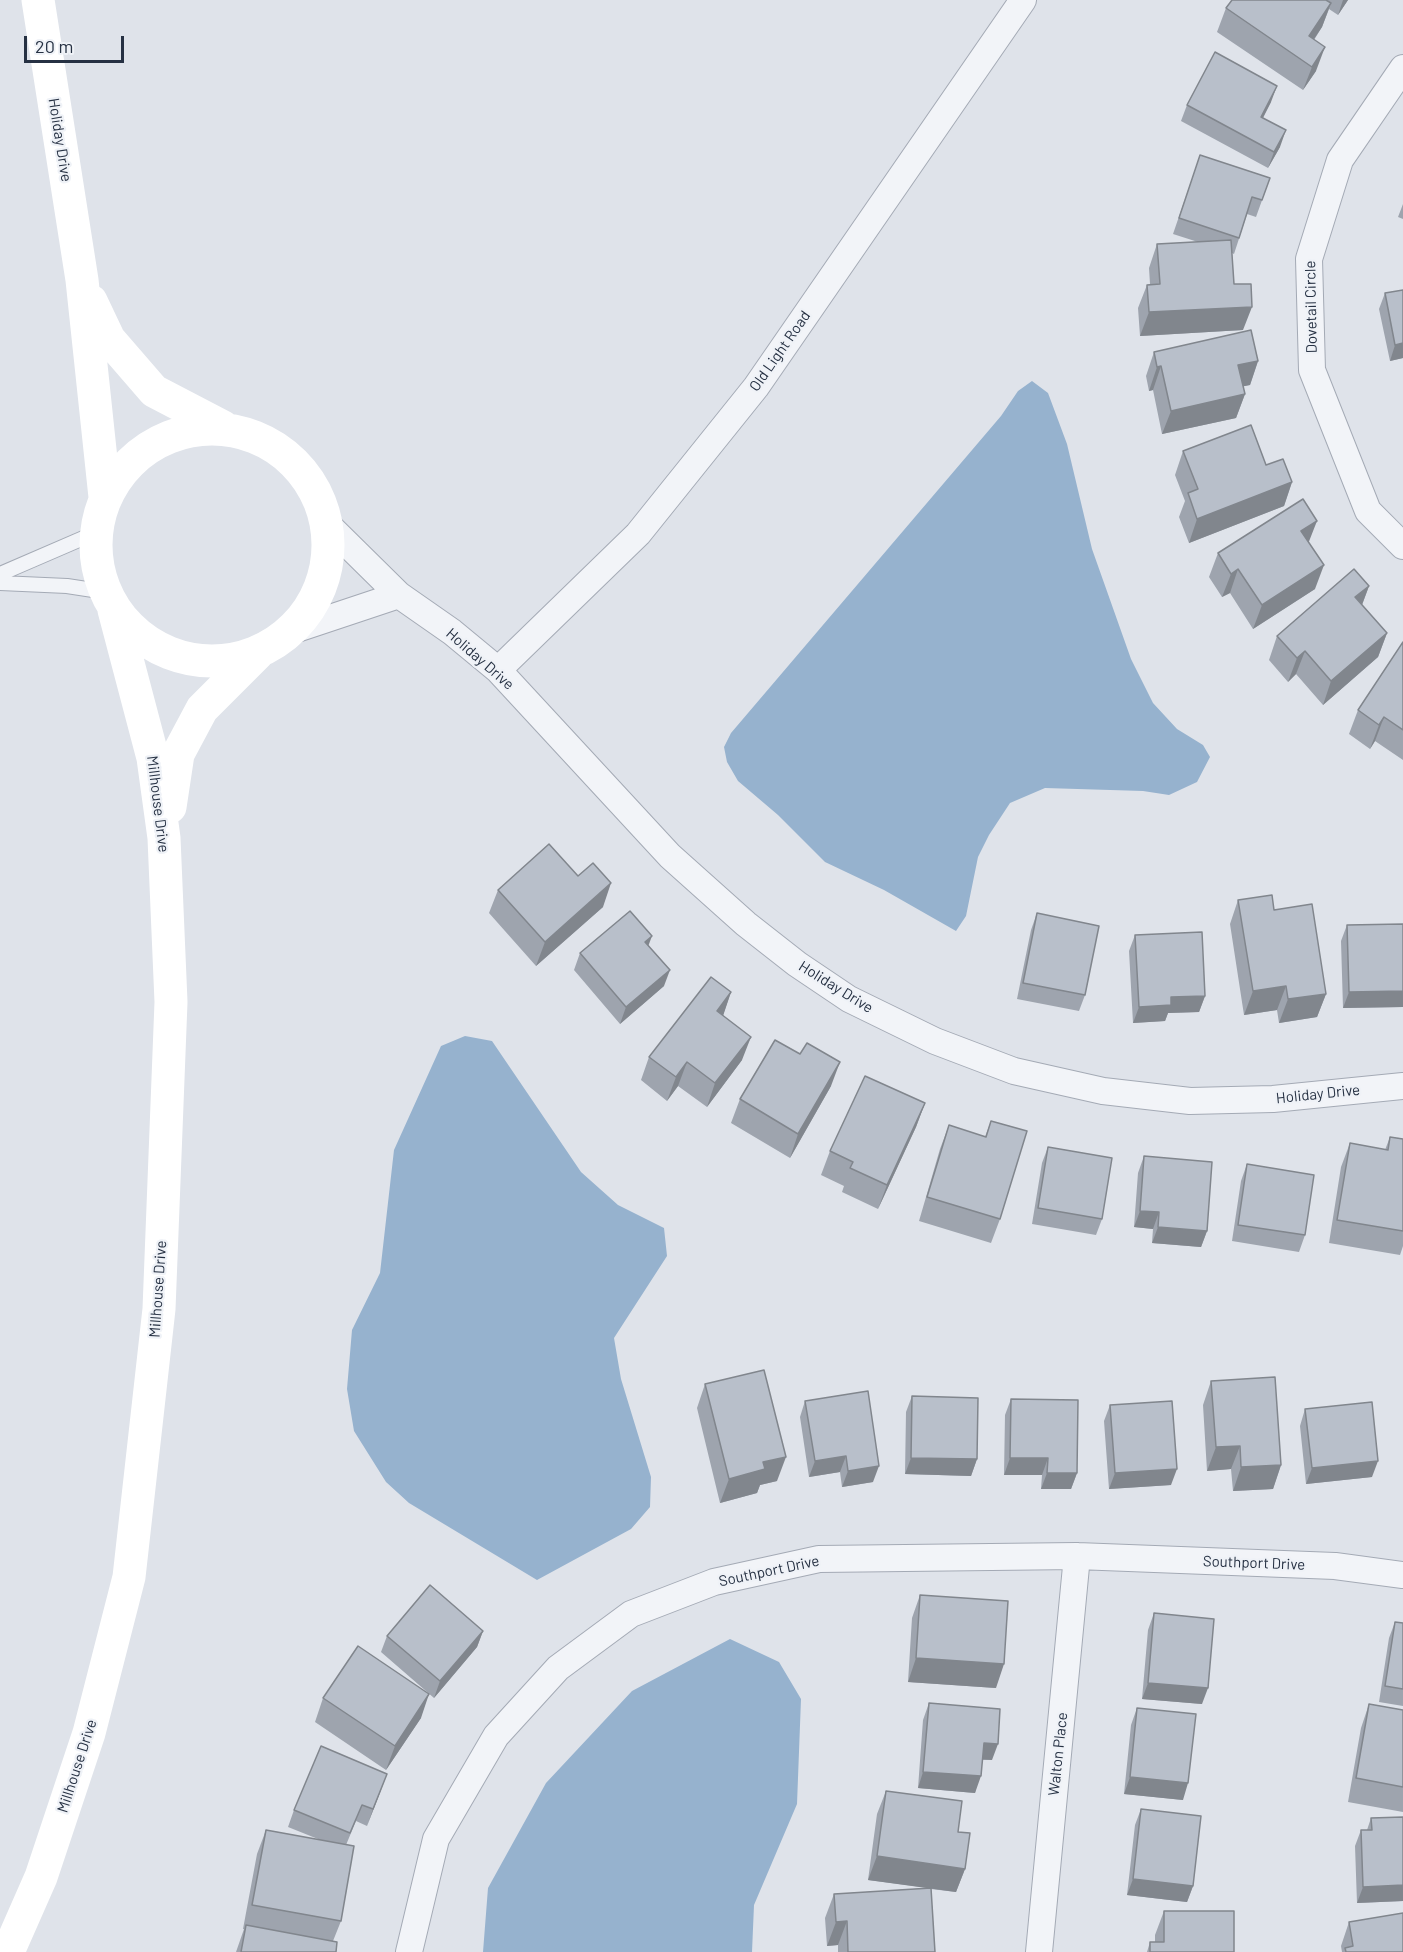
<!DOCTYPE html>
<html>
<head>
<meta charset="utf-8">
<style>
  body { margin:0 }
  #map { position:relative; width:1403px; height:1952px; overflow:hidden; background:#dfe3ea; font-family:Barlow,sans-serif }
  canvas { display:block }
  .scale { position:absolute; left:24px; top:36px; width:100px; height:27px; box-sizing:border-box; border:3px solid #263143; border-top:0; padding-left:8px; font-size:18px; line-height:21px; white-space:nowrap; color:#263143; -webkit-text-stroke:4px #eff2f7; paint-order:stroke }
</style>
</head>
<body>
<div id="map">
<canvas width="1403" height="1952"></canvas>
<div class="scale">20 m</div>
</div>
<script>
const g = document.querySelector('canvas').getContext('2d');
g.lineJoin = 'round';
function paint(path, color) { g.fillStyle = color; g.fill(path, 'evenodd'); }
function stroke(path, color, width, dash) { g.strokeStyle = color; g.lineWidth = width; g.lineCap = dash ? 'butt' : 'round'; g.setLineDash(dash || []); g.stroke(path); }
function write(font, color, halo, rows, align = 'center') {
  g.font = font + ' Barlow,sans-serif'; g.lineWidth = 4.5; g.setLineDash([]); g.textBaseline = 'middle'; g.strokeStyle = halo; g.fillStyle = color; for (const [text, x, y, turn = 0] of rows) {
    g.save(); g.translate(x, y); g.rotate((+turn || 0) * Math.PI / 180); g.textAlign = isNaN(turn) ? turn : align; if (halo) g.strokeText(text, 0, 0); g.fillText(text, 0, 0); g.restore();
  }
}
paint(new Path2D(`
  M1032,381L1048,393L1067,444L1092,549L1131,659L1153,703L1177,729L1203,745L1210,757L1197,782L1169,795L1143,791L1045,788L1010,803L989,835L978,857L966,916L956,931L884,890L825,862L778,815L738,781L727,762L724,747L731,733L1001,416L1018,391Z
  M465,1036L492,1041L581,1172L618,1205L664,1228L667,1256L614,1338L621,1379L651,1477L650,1507L631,1529L537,1580L409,1503L386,1482L354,1431L347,1389L352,1330L380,1273L394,1150L441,1046Z
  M730,1639L779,1662L801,1699L797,1804L754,1905L752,1952H483L488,1888L546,1783L632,1691Z`), '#96b2ce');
const service = new Path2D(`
  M0,574L95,533
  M0,583L67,586L106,592`);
const minor = new Path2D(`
  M1403,68L1340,160L1309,259L1312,370L1368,511L1403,546
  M327,524L399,595L452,632L498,670L670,856L746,924L797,964L849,999L935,1041L1014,1071L1103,1091L1190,1101L1273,1099L1403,1086
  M291,631L399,595
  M498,670L638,534L756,387L1023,0
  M409,1952L436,1839L496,1736L558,1668L631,1614L714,1582L819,1559L1077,1556L1335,1566L1403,1575
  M1039,1952L1077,1556`);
stroke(service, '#a4aab5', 16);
stroke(minor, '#a4aab5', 28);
stroke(service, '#f2f4f8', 14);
stroke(minor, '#f2f4f8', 26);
stroke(new Path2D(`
  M38,0L82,280L105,497
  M91,301L109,339L154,391L223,427
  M96 545a116 116 0 1 1 232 0a116 116 0 1 1-232 0Z
  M170,807L178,754L202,709L258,653
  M8,1952L41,1877L89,1733L129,1577L159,1309L171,1002L164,838L153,758L114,610`), '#fff', 33);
paint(new Path2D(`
  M1232,0H1348L1338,15L1329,9L1322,27L1314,40L1316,71L1303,90L1217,32L1226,8Z
  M1271,102L1263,118L1280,147L1268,168L1181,121L1187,105Z
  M1200,155L1270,178L1256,217L1247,214L1234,254L1232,253L1234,284L1243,330L1140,336L1138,308L1147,285L1150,284L1149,268L1157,244L1198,242L1173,234Z
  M1403,204V219L1398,217Z
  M1403,290V358L1390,361L1379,309L1385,293Z
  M1154,352L1258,361L1250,385L1243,386L1245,394L1236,418L1162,434L1153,390L1149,391L1146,376Z
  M1183,451L1266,465L1292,482L1284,506L1189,543L1179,517L1185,501L1175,475Z
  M1309,543L1315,589L1253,629L1230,593L1222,597L1209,577L1218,553Z
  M1369,586L1362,605L1387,633L1378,657L1323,705L1296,674L1288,682L1269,660L1277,636Z
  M1403,642V760L1375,741L1370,749L1349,734L1358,710Z
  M498,890L603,907L536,966L489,913Z
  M1238,900L1274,910L1326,994L1317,1017L1279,1023L1277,1010L1244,1015L1230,924Z
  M1037,913L1085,995L1079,1011L1017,999L1031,930Z
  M1403,924V1007L1343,1008L1341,941L1347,925Z
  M1135,935L1205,996L1199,1012L1168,1013L1165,1021L1133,1023L1129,951Z
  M648,946L664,986L620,1024L574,970L580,953Z
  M731,992L723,1015L742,1060L707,1107L678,1086L667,1101L641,1080L649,1057Z
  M800,1054L831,1086L790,1158L731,1123L740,1099Z
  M925,1103L916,1127L878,1209L842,1192L844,1186L821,1175L830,1151Z
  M991,1121L1000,1219L991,1243L919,1221L940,1149L949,1125L985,1137Z
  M1390,1137L1403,1139V1246L1400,1255L1329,1243L1341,1167L1350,1143L1385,1150Z
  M1048,1147L1102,1219L1096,1235L1032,1224L1042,1163Z
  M1144,1156L1207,1231L1201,1247L1152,1243L1153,1229L1134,1227L1138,1173Z
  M1247,1164L1305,1235L1299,1252L1232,1241L1241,1181Z
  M1211,1381L1281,1465L1273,1489L1233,1491L1231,1469L1207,1471L1203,1405Z
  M705,1384L777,1481L760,1485L757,1493L720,1503L697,1408Z
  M912,1396L977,1459L971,1476L905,1474L906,1412Z
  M1011,1399L1077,1473L1071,1489H1041L1042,1475H1004L1005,1415Z
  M805,1401L873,1482L842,1487L840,1472L809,1477L800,1417Z
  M1110,1405L1171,1485L1109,1489L1104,1421Z
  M1305,1409L1372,1477L1306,1484L1300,1426Z
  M920,1595L996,1688L908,1682L912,1618Z
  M1154,1613L1202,1704L1142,1699L1148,1630Z
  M1395,1622L1403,1623V1706L1379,1702L1389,1638Z
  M483,1631L477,1647L434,1698L381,1652L387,1636Z
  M323,1698L421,1718L386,1770L315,1722Z
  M929,1703L992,1760H983L975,1793L918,1788L923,1720Z
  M1369,1704L1403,1710V1812L1348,1802L1361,1728Z
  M1137,1708L1183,1800L1124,1794L1131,1725Z
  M381,1790L367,1826L356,1821L346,1845L341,1921L333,1941L336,1952H236L244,1929H243L257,1854L266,1830L323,1841L288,1827L294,1810Z
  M886,1791L958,1832L965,1869L956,1892L931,1889L935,1952H838V1945L827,1946L825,1918L834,1894L929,1888L868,1880L877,1814Z
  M1141,1809L1193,1886L1187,1902L1127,1895L1135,1825Z
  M1403,1817V1901L1357,1903L1355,1846L1361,1830H1367L1371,1818Z
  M1164,1911L1234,1952H1147L1150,1942H1155V1935Z
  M1349,1922L1403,1952H1342L1341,1946Z`), '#9ea4ae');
paint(new Path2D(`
  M1343,0H1348L1338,15Z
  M1331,3L1322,27L1300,60L1309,36Z
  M1325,47L1316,71L1303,90L1312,67Z
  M1277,86L1271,102L1255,133L1261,117Z
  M1286,130L1280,147L1268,168L1274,152Z
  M1252,307L1243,330L1140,336L1149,312Z
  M1403,343V358L1390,361L1395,345Z
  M1258,361L1250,385L1230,389L1238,365Z
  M1161,366L1153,390L1149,391L1157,367Z
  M1245,394L1236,418L1162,434L1171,411Z
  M1292,482L1284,506L1189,543L1197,519Z
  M1317,521L1308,544L1301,531Z
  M1324,565L1315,589L1253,629L1262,605Z
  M1238,569L1230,593L1222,597L1231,574Z
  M1369,586L1360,610L1355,597Z
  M1387,633L1378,657L1323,705L1331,681Z
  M1305,651L1296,674L1288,682L1297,658Z
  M1384,717L1375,741L1370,749L1379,725Z
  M611,883L603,907L536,966L545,942Z
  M652,936L646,952L645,942Z
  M670,970L664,986L620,1024L626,1007Z
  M1286,986L1277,1010L1244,1015L1253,991Z
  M1403,991V1007L1343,1008L1349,992Z
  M731,992L723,1016L717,1011Z
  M1326,994L1317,1017L1279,1023L1288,999Z
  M1205,996L1199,1012L1168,1013L1165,1021L1133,1023L1139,1007L1171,997Z
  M751,1037L742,1060L707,1107L715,1083Z
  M687,1062L678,1086L667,1101L676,1077Z
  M840,1062L831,1086L790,1158L798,1134Z
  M925,1103L916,1127L878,1209L887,1185Z
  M1140,1211L1159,1212L1153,1229L1134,1227Z
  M1158,1227L1207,1231L1201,1247L1152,1243Z
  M1240,1446L1231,1469L1207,1471L1216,1447Z
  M846,1456L840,1472L809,1477L815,1461Z
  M786,1457L777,1481L760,1485L757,1493L720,1503L729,1479L763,1462Z
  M911,1458L977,1459L971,1476L905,1474Z
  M1010,1458H1048L1042,1475H1004Z
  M1378,1461L1372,1477L1306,1484L1312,1468Z
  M1281,1465L1273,1489L1233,1491L1241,1467Z
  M879,1466L873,1482L842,1487L848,1471Z
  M1177,1469L1171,1485L1109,1489L1115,1473Z
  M1047,1473H1077L1071,1489H1041Z
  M483,1631L477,1647L434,1698L440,1681Z
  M916,1658L1004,1664L996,1688L908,1682Z
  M1148,1683L1208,1688L1202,1704L1142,1699Z
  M429,1694L421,1718L386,1770L395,1746Z
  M984,1743L998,1744L992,1760L978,1759Z
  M923,1772L981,1776L975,1793L918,1788Z
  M387,1774L381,1790L367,1826L373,1809Z
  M1130,1777L1188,1783L1183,1800L1124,1794Z
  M877,1856L965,1869L956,1892L868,1880Z
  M1133,1879L1193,1886L1187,1902L1127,1895Z
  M1403,1885V1901L1357,1903L1363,1887Z
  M847,1921L838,1945L827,1946L836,1922Z`), '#81868d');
const building = new Path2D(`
  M1232,0H1326L1331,3L1309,36L1325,47L1312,67L1226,8Z
  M1215,52L1277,86L1261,117L1286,130L1274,152L1187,105Z
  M1200,155L1270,178L1262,200L1252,197L1239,238L1179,218Z
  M1231,240L1234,284H1251L1252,307L1149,312L1147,285L1160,284L1157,244Z
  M1403,290V343L1395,345L1385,293Z
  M1251,330L1258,361L1238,365L1245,394L1171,411L1161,366L1157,367L1154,352Z
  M1251,425L1266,465L1283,459L1292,482L1197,519L1188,493L1198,489L1183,451Z
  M1303,499L1317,521L1301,531L1324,565L1262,605L1238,569L1231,574L1218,553Z
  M1354,569L1369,586L1355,597L1387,633L1331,681L1305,651L1297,658L1277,636Z
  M1403,642V730L1384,717L1379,725L1358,710Z
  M549,844L578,876L593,863L611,883L545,942L498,890Z
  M1272,895L1274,910L1312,904L1326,994L1288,999L1286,986L1253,991L1238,900Z
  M630,911L652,936L645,942L670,970L626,1007L580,953Z
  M1037,913L1099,926L1085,995L1023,983Z
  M1403,924V991L1349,992L1347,925Z
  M1202,932L1205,996L1171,997V1005L1139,1007L1135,935Z
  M711,977L731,992L717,1011L751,1037L715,1083L687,1062L676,1077L649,1057Z
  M775,1040L800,1054L807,1043L840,1062L798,1134L740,1099Z
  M865,1076L925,1103L887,1185L850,1168L853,1162L830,1151Z
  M991,1121L1027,1131L1000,1219L927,1197L949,1125L986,1137Z
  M1390,1137L1403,1139V1231L1337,1220L1350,1143L1388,1150Z
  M1048,1147L1112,1158L1102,1219L1038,1208Z
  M1144,1156L1212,1162L1207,1231L1158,1227L1159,1212L1140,1211Z
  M1247,1164L1314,1175L1305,1235L1238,1225Z
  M764,1370L786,1457L763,1462L765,1469L729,1479L705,1384Z
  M1275,1377L1281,1465L1241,1467L1240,1446L1216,1447L1211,1381Z
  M868,1391L879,1466L848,1471L846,1456L815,1461L805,1401Z
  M912,1396L978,1398L977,1459L911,1458Z
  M1011,1399L1078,1400L1077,1473H1047L1048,1458H1010Z
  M1172,1401L1177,1469L1115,1473L1110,1405Z
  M1372,1402L1378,1461L1312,1468L1305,1409Z
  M430,1585L483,1631L440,1681L387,1636Z
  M920,1595L1008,1601L1004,1664L916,1658Z
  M1154,1613L1214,1619L1208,1688L1148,1683Z
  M1395,1622L1403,1623V1689L1385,1686Z
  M358,1646L429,1694L395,1746L323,1698Z
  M929,1703L1000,1709L998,1744L984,1743L981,1776L923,1772Z
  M1369,1704L1403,1710V1787L1356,1778Z
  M1137,1708L1196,1714L1188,1783L1130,1777Z
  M321,1746L387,1774L373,1809L362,1805L350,1833L294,1810Z
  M886,1791L962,1801L958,1832L970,1833L965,1869L877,1856Z
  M1141,1809L1201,1816L1193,1886L1133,1879Z
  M1403,1817V1885L1363,1887L1361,1830H1372L1371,1818Z
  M266,1830L354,1846L341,1921L252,1905Z
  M931,1888L935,1952H848L847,1921L836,1922L834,1894Z
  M1164,1911H1234V1952H1150V1942H1164Z
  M1403,1913V1952H1346L1345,1948L1353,1946L1349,1922Z
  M246,1925L337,1942L336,1952H241Z`);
paint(building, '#b8bfca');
stroke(building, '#81868d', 1.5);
write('15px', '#263143', '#eff2f7', [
  ["Holiday Drive",60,140,81],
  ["Dovetail Circle",1311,307,-91],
  ["Old Light Road",780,351,-55],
  ["Holiday Drive",480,659,41],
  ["Millhouse Drive",158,804,83],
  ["Holiday Drive",836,987,32],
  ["Holiday Drive",1318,1094,-6],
  ["Millhouse Drive",158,1289,-86],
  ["Southport Drive",1254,1563,2],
  ["Southport Drive",769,1571,-12],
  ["Walton Place",1058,1754,-84],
  ["Millhouse Drive",77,1766,-72]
]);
</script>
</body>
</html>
